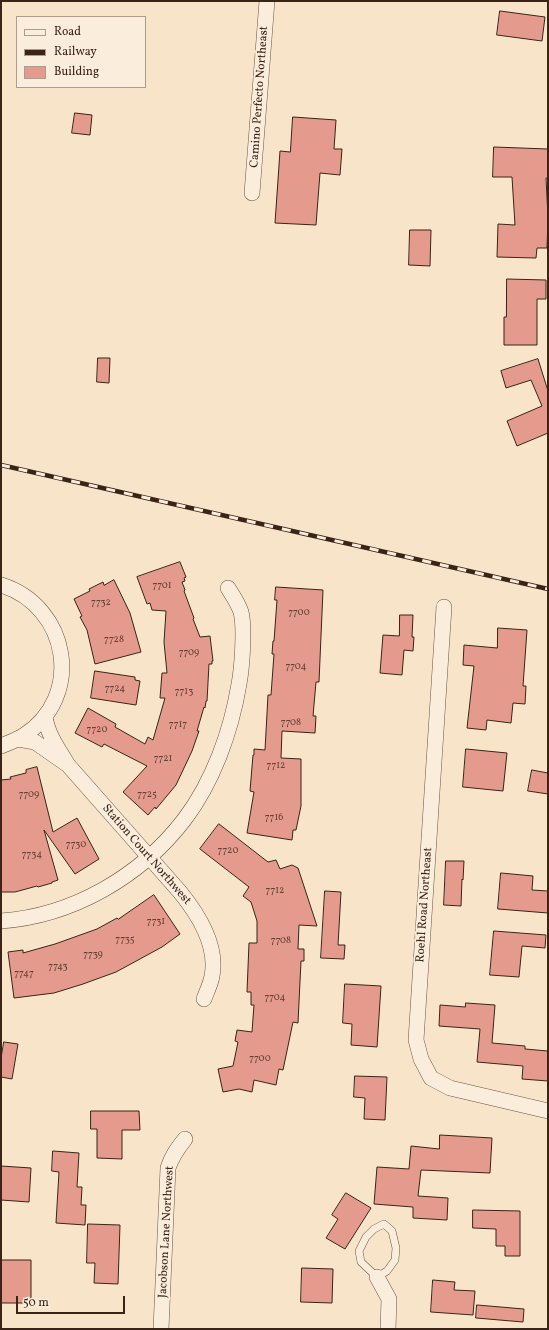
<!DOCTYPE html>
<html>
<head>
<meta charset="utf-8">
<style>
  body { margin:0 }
  #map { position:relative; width:549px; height:1330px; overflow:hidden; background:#f8e4c8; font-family:Vollkorn,serif }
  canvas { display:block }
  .frame { position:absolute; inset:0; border:2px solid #3a2317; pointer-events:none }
  .legend { position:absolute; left:16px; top:16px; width:130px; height:72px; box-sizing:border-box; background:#faeddb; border:1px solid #ad9c8d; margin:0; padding:5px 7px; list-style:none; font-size:12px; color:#3a2317 }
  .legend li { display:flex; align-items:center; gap:8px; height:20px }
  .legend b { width:20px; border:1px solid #ad9c8d }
  .scale { position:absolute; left:16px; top:1296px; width:109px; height:18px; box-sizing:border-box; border:2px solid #3a2317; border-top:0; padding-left:5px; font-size:12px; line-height:14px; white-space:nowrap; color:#3a2317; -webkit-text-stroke:3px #faeddb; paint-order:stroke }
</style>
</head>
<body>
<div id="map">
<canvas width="549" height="1330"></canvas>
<div class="frame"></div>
<ul class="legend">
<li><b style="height:5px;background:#faeddb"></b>Road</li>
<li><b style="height:5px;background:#3a2317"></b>Railway</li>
<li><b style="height:11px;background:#e49b8d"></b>Building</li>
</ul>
<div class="scale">50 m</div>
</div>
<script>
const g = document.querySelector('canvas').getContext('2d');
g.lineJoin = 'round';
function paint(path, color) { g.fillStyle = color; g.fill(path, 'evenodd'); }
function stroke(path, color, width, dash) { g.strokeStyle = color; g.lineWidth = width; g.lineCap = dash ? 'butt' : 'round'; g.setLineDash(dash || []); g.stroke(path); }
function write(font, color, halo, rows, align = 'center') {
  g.font = font + ' Vollkorn,serif'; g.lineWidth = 3.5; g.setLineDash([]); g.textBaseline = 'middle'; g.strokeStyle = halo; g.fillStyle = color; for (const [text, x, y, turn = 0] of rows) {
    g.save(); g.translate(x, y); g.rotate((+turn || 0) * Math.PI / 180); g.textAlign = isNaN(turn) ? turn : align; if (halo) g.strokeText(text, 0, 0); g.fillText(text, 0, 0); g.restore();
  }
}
const building = new Path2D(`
  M500,11L545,17L542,41L497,35Z
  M75,113L92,115L90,135L72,133Z
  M293,117L336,120L334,149H342L340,175L320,173L316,225L275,223L280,151L290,152Z
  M494,147L548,149V178H546L548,217L547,248H537L536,258L497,257L498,224L515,225L512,177H493Z
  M410,230H431L430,266L409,265Z
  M507,279L546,280V299H537V345H504V317H506Z
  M98,358H110L109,383L97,382Z
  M538,359L548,391V433L517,446L507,421L542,406L531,380L506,388L501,371Z
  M180,562L186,577L184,578L185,581L182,582L185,590L184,591L194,618L193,619L200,637L210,636L213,661H212V664H209L207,701H206L205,708L204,707L197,731H199L192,751L176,785L156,809L155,807L148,815L123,792L147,766L104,744L102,747L75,733L88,708L116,724L115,727L145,744L148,737L153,740L165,698H160L162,673H167L164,642L166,611L152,610L150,603L147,604L137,577Z
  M114,580L130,613L141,652L95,664L87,630L80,617L82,616L74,599L90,591L89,589L103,582L104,585Z
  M276,587L323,590L319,682H316L313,716H316L315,733L282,731L281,758L301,759V806L296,830H293L292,840L247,833L254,792L250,791L253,755H254V749L265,750L268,695H271L274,654H272L273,641H274L277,600H275Z
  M400,615H413L412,637H414L413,651L404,650L402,675L380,673L383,635L399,636Z
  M498,628L527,630L523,686H526L525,704L513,703L511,723L487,720L486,730L467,728L474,666L463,665L464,645L497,648Z
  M95,671L135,677V680L140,681L136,705L91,698Z
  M466,749L507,753L503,791L463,787Z
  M37,767L53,832L77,818L99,859L75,874L44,830L58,880L52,882V883L38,887L37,886L15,892H1V780L11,779L10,777L26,773V770Z
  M532,770L548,773V794L528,791Z
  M219,824L268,862L276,860L280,869L292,865L298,868L317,926L299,925L298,949H304V961H301L298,1023L293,1022L283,1070L279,1069L276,1085L254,1080L252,1092L239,1089L223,1092L218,1069L233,1066L238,1042L235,1041L237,1030L252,1032L254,1005H251V992H247L249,943H257V921L251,902L243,896L249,887L200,849Z
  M446,861H464L463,880L462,879L461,906L444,905Z
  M501,873L533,876L532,890L548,891V913L498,909Z
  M325,891L341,892L338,945H345L344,959L321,958Z
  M154,895L180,934L162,947L116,972L83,984L54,993L14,998L8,952L23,950V953L55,944L97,929L117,918L118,919Z
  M494,931L546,935L545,948L522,946L519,977L490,975Z
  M345,984L381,986L377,1047L351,1045L352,1024L343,1023Z
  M466,1003L495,1005L492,1043L525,1046V1049L548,1051V1081L522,1079L523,1066L477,1062L480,1029L439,1026L440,1005L465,1007Z
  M4,1042L18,1044L12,1079L1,1077V1059Z
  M355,1076L387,1077L385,1120L364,1119L365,1098L354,1097Z
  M91,1111H139L140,1130H122V1159L97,1158V1129H91Z
  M440,1135L492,1138L490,1173L421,1170L418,1196L448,1198L447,1220L413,1218V1207L374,1204L377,1167L409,1169L411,1146L439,1149Z
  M53,1151L79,1153L77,1187H82L81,1205H86L85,1225L56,1223L59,1172L52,1171Z
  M1,1166L31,1168L29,1202L1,1200Z
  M346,1193L371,1208L345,1249L326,1238L338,1219L332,1215Z
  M473,1210L520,1211V1256H505V1246H496V1229L473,1228Z
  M88,1224L120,1225L118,1284L94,1283L95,1263H87Z
  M1,1260H31V1303H1Z
  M302,1268L333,1269L332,1303L301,1302Z
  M433,1280L455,1282L454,1290L475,1291L473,1315L431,1312Z
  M477,1305L524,1309L523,1322L476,1318Z`);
paint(building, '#e49b8d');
stroke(building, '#3a2317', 1);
const lane = new Path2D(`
  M384,1224L392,1231L396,1248L395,1260L387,1271L377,1277L361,1262L359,1251L366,1237L374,1229Z`);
const street = new Path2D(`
  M252,193L267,1
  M1,585C69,606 85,697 23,736C16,740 9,743 1,746
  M444,607L416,1040L421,1059L431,1078L450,1088L548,1111
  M18,739L35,742L68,765C59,750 47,734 45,716
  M68,765L180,892C198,914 218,945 212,976C211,983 207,991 204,999
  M1,921C72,916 140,877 184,820C213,782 231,732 239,684C242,668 245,628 241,612C238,603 233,596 228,588
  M377,1277L389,1299L388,1329
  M161,1329L168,1168C172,1156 177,1149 185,1139`);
stroke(lane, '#6a5343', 8);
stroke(street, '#6a5343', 16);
stroke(lane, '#faeddb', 7);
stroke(street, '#faeddb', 15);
const rail = new Path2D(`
  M1,465L548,589`);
stroke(rail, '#3a2317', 4.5);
stroke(rail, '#faeddb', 3, [9]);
write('10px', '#644134', null, [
  ["7701",162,586],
  ["7732",101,603],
  ["7700",299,613],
  ["7728",114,640],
  ["7709",189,653],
  ["7704",296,667],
  ["7724",115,689],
  ["7713",184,692],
  ["7708",291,723],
  ["7717",178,725],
  ["7720",97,730],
  ["7721",163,759],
  ["7712",276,766],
  ["7709",29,795],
  ["7725",147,795],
  ["7716",274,818],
  ["7730",76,845],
  ["7720",228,851],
  ["7734",32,855],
  ["7712",275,891],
  ["7731",156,922],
  ["7735",125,940],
  ["7708",281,941],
  ["7739",93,955],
  ["7743",58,967],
  ["7747",24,974],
  ["7704",275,998],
  ["7700",260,1059]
]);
write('12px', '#3a2317', '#faeddb', [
  ["Camino Perfecto Northeast",260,97,-86],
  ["Station Court Northwest",146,855,49],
  ["Roehl Road Northeast",425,905,-86],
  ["Jacobson Lane Northwest",167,1232,-87]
]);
</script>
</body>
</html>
